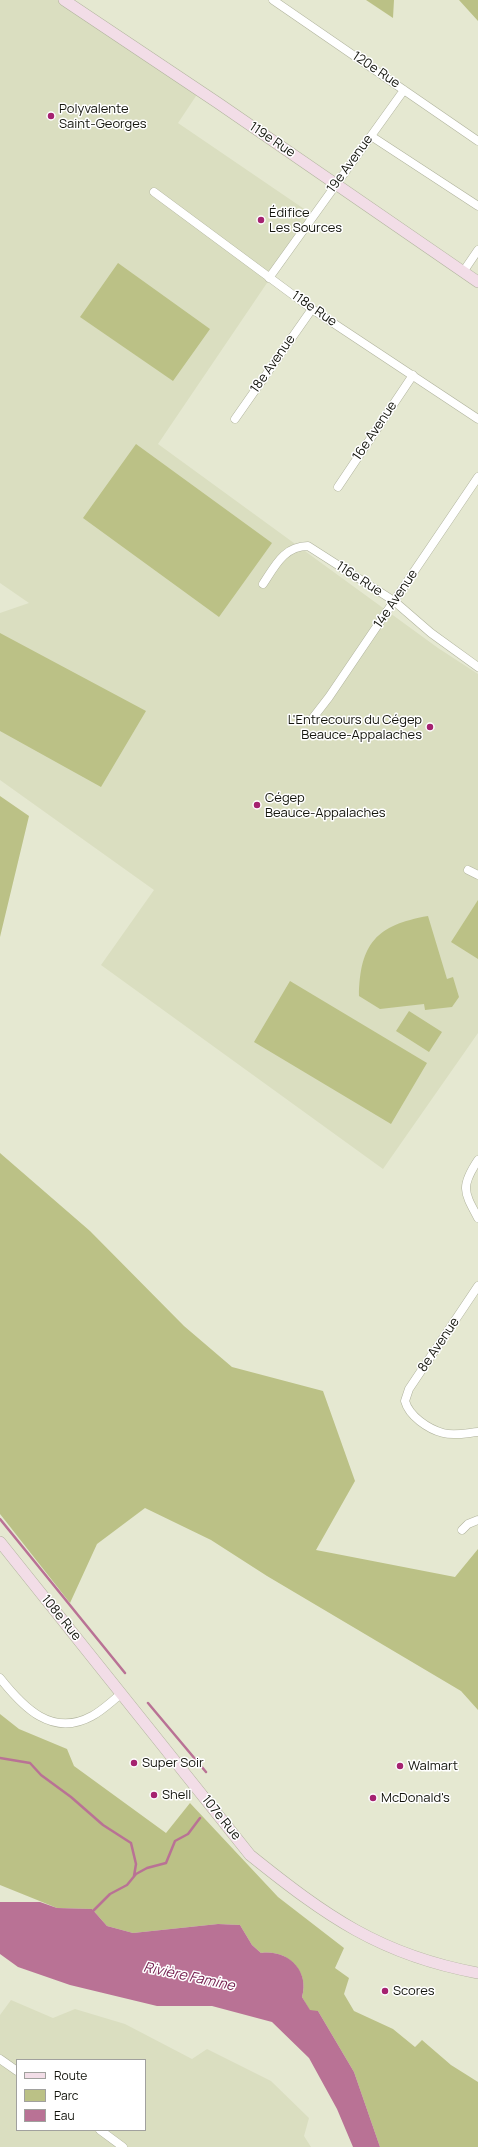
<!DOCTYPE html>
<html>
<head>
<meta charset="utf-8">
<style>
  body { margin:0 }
  #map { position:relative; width:478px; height:2147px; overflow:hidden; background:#e5e8d1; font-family:Manrope,sans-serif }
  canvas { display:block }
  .legend { position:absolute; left:16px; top:2059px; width:130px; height:72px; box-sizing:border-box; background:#fff; border:1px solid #a1a19e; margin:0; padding:5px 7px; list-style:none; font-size:12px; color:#13140c }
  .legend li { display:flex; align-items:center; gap:8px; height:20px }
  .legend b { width:20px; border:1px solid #a1a19e }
</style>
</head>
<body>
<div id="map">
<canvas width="478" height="2147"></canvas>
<ul class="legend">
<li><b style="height:5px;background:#f2dde7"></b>Route</li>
<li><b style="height:11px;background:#bbc186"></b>Parc</li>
<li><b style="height:11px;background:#b97295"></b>Eau</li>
</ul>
</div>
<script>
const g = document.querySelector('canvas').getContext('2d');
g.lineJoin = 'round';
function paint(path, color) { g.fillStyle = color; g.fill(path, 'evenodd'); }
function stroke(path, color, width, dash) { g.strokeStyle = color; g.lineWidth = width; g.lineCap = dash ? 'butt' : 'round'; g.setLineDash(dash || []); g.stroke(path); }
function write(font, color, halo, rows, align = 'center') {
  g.font = font + ' Manrope,sans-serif'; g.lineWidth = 3; g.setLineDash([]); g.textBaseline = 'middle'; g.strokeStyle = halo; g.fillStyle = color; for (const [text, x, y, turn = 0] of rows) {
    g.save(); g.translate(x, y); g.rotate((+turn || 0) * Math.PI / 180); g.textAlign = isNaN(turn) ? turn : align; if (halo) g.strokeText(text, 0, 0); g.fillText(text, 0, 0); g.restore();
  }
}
paint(new Path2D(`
  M0,0H63L198,93L178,123L313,215L158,444L438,648L478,674V1033L383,1169L101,965L154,890L0,780V613L29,603L0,583Z
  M11,2000L53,2018L75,2009L125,2024L192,2059L207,2049L271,2081L309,2118L304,2136L311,2147H0V2015ZM17,2060H145V2130H17Z`), '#dadec0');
paint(new Path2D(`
  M366,0H394L393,18Z
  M459,0H478V21Z
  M118,263L210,329L173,381L80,317Z
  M136,444L272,543L219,617L83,518Z
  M0,633L146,711L101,787L0,731Z
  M0,796L29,816L0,937Z
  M478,900V959L451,942Z
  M428,916L447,979L453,977L459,997L452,1007L425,1010L424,1004L380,1009L359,996C360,944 376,925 428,916Z
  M290,981L427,1063L391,1124L254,1042Z
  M409,1011L442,1032L429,1052L396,1031Z
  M0,1153L90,1231L184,1326L232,1367L323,1391L355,1481L316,1550L455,1577L478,1549V1710L461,1691L267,1576L211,1540L145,1508L97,1544L70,1603L0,1514Z
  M0,1714L19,1729L67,1749L74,1766L166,1833L190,1803L278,1897L344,1948L335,1968L349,1978L344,1994L354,2011L393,2029L415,2047L422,2040L451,2065L478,2082V2147H380L354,2072L318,2011H310L302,1997C310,1971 287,1949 261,1953L252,1945L240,1925L218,1924L133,1933L107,1926L92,1909L57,1908L0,1885Z`), '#bbc186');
paint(new Path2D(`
  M0,1902H40L57,1908L92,1909L107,1926L133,1933L218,1924L240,1925L252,1945L261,1953C287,1949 310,1970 302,1997L310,2010L318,2011L354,2072L380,2147H353L337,2109L309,2058L272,2022L212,2006H157L70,1985L18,1967L0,1954Z`), '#b97295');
stroke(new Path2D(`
  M0,1519L125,1673
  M148,1703L206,1772
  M0,1758L30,1763L41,1775L71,1797L103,1825L131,1843L136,1864L134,1876
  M91,1913L110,1894L127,1885L136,1874L147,1868L166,1863L175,1841L188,1834L200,1818`), '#b97295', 2.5);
const street = new Path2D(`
  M273,0L478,141
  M371,136L478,206
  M154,192L312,309L478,419
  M463,272L478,250
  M269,278L404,90
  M235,419L312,309
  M338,487L413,375
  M263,584C275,566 284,546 308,546L394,601L431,633L478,667
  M312,719L329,697L478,477
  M468,870L478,875
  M478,1160C460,1187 464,1192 478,1218
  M478,1286L409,1389L405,1401C409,1416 428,1429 443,1433C454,1436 467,1433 478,1432
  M462,1530L468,1524L478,1520
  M0,1678C23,1707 52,1738 92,1716C102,1711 112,1701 121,1694
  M0,2059L17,2071
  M100,2130L123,2147`);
const secondary = new Path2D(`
  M64,0L218,103L478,282
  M0,1542L250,1855C326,1916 380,1955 478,1973`);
stroke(street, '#b0b39d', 9);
stroke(secondary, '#b0b39d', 12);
stroke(street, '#fff', 8);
stroke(secondary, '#f2dde7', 11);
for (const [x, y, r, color] of [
  [51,116,4,"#a52270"],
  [261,220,4,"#a52270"],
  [430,727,4,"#a52270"],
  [257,805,4,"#a52270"],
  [134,1763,4,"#a52270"],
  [400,1766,4,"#a52270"],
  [154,1795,4,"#a52270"],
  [373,1798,4,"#a52270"],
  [385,1991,4,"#a52270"]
]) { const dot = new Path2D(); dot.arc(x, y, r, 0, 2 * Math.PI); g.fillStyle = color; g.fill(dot); stroke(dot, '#fff', 1.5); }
write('13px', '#13140c', '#fff', [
  ["120e Rue",376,70,34],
  ["119e Rue",272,140,34],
  ["19e Avenue",350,164,-54],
  ["118e Rue",314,309,35],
  ["18e Avenue",273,364,-55],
  ["16e Avenue",375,431,-56],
  ["116e Rue",359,579,33],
  ["14e Avenue",396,599,-56],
  ["8e Avenue",439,1345,-56],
  ["108e Rue",61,1618,51],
  ["107e Rue",221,1818,51]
]);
write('13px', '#13140c', '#fff', [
  ["Polyvalente",59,109],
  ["Saint-Georges",59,124],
  ["Édifice",269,213],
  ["Les Sources",269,228],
  ["L'Entrecours du Cégep",422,720,"right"],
  ["Beauce-Appalaches",422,735,"right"],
  ["Cégep",265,798],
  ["Beauce-Appalaches",265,813],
  ["Super Soir",142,1763],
  ["Walmart",408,1766],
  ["Shell",162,1795],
  ["McDonald's",381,1798],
  ["Scores",393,1991]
], 'left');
write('italic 14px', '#762051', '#fff', [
  ["Rivière Famine",189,1977,12]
]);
</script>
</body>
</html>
